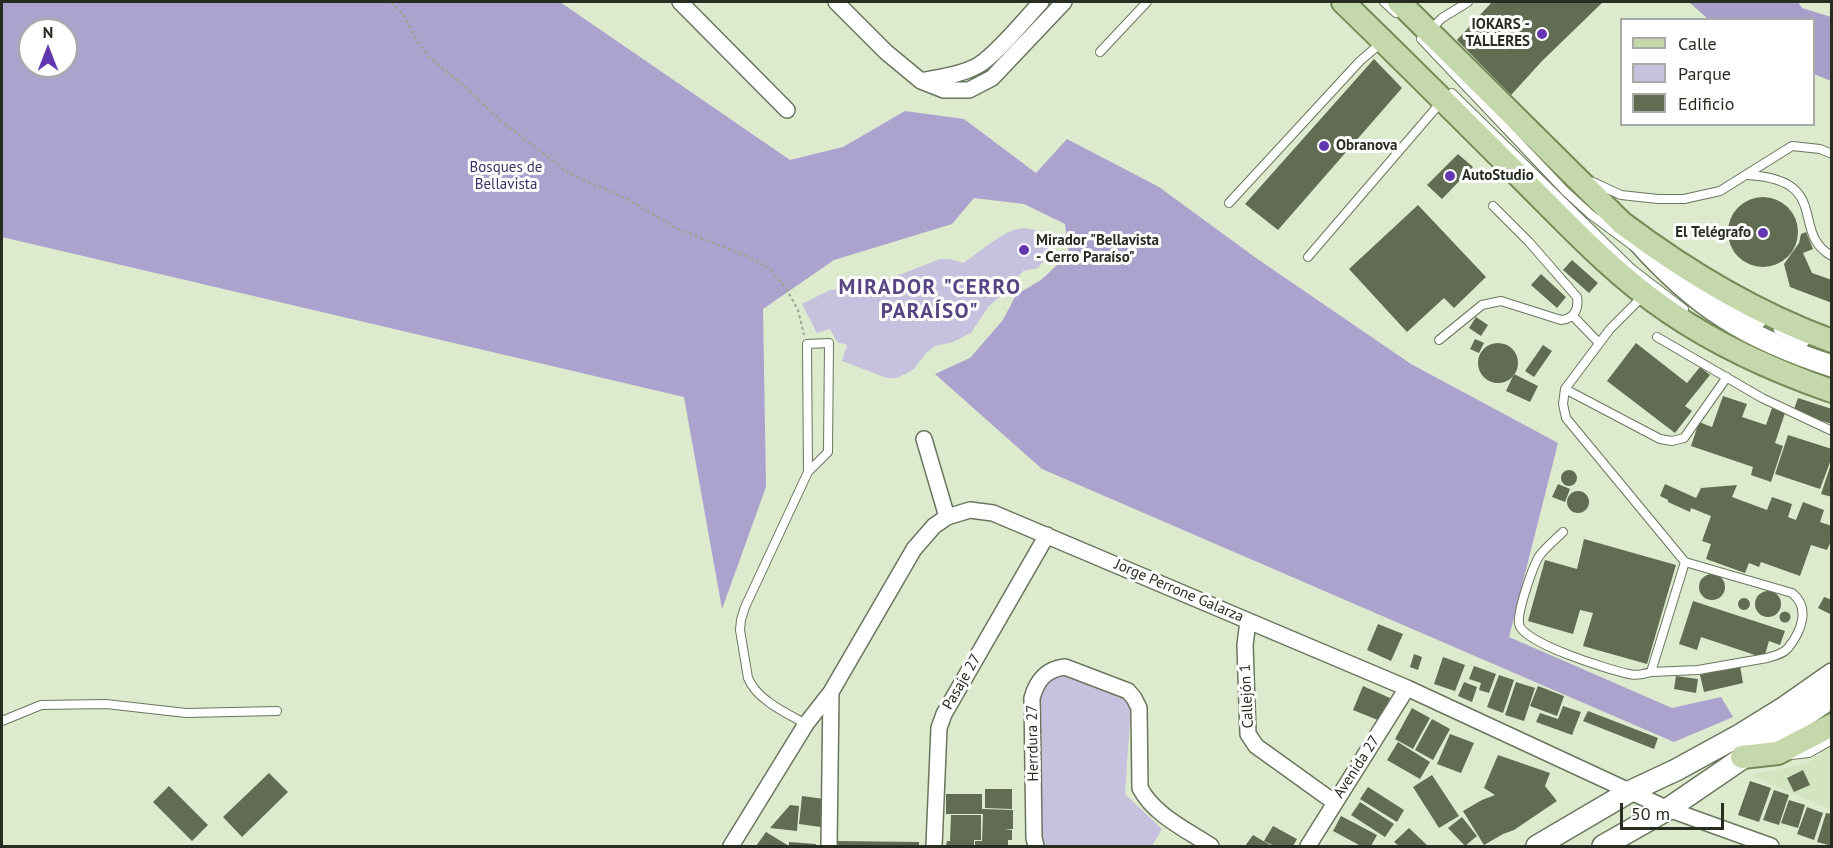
<!DOCTYPE html>
<html>
<head>
<meta charset="utf-8">
<style>
  body { margin:0 }
  #map { position:relative; width:1833px; height:848px; overflow:hidden; background:#ddeace; font-family:"PT Sans",sans-serif }
  canvas { display:block }
  .frame { position:absolute; inset:0; border:3px solid #282d22; pointer-events:none }
  .legend { position:absolute; left:1620px; top:18px; width:195px; height:108px; box-sizing:border-box; background:#fff; border:2px solid #a9aba7; margin:0; padding:8px 10px; list-style:none; font-size:18px; color:#282d22 }
  .legend li { display:flex; align-items:center; gap:12px; height:30px }
  .legend b { width:30px; border:2px solid #a9aba7 }
  .north { position:absolute; left:18px; top:18px; width:60px; height:60px; box-sizing:border-box; background:#fff; border:2px solid #a9aba7; border-radius:50%; rotate:0deg; font-size:16px; font-weight:700; line-height:24px; text-align:center; color:#282d22 }
  .north::after { content:''; display:block; margin:auto; width:21px; height:27px; background:#6237af; clip-path:polygon(50% 0,100% 100%,50% 72%,0 100%) }
  .scale { position:absolute; left:1620px; top:803px; width:104px; height:27px; box-sizing:border-box; border:3px solid #282d22; border-top:0; padding-left:8px; font-size:18px; line-height:21px; white-space:nowrap; color:#282d22; -webkit-text-stroke:4px #fff; paint-order:stroke }
</style>
</head>
<body>
<div id="map">
<canvas width="1833" height="848"></canvas>
<div class="frame"></div>
<ul class="legend">
<li><b style="height:8px;background:#c5d8ab"></b>Calle</li>
<li><b style="height:16px;background:#c6c1dc"></b>Parque</li>
<li><b style="height:16px;background:#616c53"></b>Edificio</li>
</ul>
<div class="north">N</div>
<div class="scale">50 m</div>
</div>
<script>
const g = document.querySelector('canvas').getContext('2d');
g.lineJoin = 'round';
function paint(path, color) { g.fillStyle = color; g.fill(path, 'evenodd'); }
function stroke(path, color, width, dash) { g.strokeStyle = color; g.lineWidth = width; g.lineCap = dash ? 'butt' : 'round'; g.setLineDash(dash || []); g.stroke(path); }
function write(font, color, halo, rows, align = 'center') {
  g.font = font + ' "PT Sans",sans-serif'; g.lineWidth = 6; g.setLineDash([]); g.textBaseline = 'middle'; g.strokeStyle = halo; g.fillStyle = color; for (const [text, x, y, turn = 0] of rows) {
    g.save(); g.translate(x, y); g.rotate((+turn || 0) * Math.PI / 180); g.textAlign = isNaN(turn) ? turn : align; if (halo) g.strokeText(text, 0, 0); g.fillText(text, 0, 0); g.restore();
  }
}
paint(new Path2D(`
  M1831,747V810L1751,775L1807,763Z`), '#d3e4c0');
paint(new Path2D(`
  M1022,228C1040,229 1048,235 1050,252L1038,268L1023,271L1005,292L988,307L971,333L953,342L935,346L926,353L914,369L905,374L897,378H887L842,361L847,345L837,342L830,329L817,333L802,304L830,290L871,286L940,259H950L963,263C982,251 1000,232 1022,228Z
  M1064,672L1124,694L1131,705L1125,794L1162,829L1152,846H1046L1040,837L1035,701L1046,680Z`), '#c6c1dc');
paint(new Path2D(`
  M2,2H560L790,160L843,147L905,111L964,119L1036,173L1067,139L1159,187L1256,258L1411,364L1558,443L1509,637L1672,708L1721,697L1733,717L1674,742L1042,469L935,374L970,358L1003,320L1016,295L1041,280L1069,254L1065,224L1024,204L974,198L952,224L834,260L763,309L766,487L722,609L684,397L2,237ZM30,30H66V66H30Z`), '#aba2cd');
paint(new Path2D(`
  M1689,2H1798L1802,8L1831,17V81L1814,74V20L1708,19Z`), '#a79ec9');
paint(new Path2D(`
  M1492,2H1603L1542,61L1511,95L1457,40Z
  M1374,59L1402,88L1278,230L1245,204Z
  M1458,154L1473,167L1442,199L1427,185Z
  M1728 232a35 35 0 1 1 70 0a35 35 0 1 1-70 0Z
  M1418,205L1486,277L1454,308L1444,298L1407,332L1349,269Z
  M1806,232L1813,249L1803,253L1812,273L1832,280V303L1790,287L1784,264L1799,243L1801,234Z
  M1572,260L1598,283L1589,293L1563,270Z
  M1541,274L1566,297L1557,308L1531,285Z
  M1476,317L1488,325L1481,336L1469,328Z
  M1475,339L1484,343L1479,353L1470,349Z
  M1636,343L1687,383L1700,367L1710,375L1685,406L1692,411L1675,433L1607,381Z
  M1478 363a20 20 0 1 1 40 0a20 20 0 1 1-40 0Z
  M1543,345L1552,351L1534,377L1525,371Z
  M1514,374L1538,386L1530,402L1506,391Z
  M1723,396L1747,404L1742,417L1766,425L1772,408L1785,413L1775,443L1783,446L1771,482L1751,475L1753,467L1691,446L1699,422L1712,427Z
  M1798,398L1832,409V424L1793,412Z
  M1788,435L1832,449V457L1820,489L1775,474Z
  M1832,461V497L1821,494Z
  M1561 478a8 8 0 1 1 16 0a8 8 0 1 1-16 0Z
  M1558,484L1570,489L1565,502L1552,497Z
  M1665,484L1696,498L1701,488L1737,485L1732,497L1767,510L1772,497L1792,504L1788,517L1796,520L1803,502L1824,510L1820,522L1832,526V539L1827,550L1811,545L1800,576L1761,562L1759,567L1749,563L1745,573L1706,559L1711,544L1702,541L1711,516L1691,508L1690,512L1668,502V500L1660,496Z
  M1567 502a11 11 0 1 1 22 0a11 11 0 1 1-22 0Z
  M1584,539L1676,565L1647,664L1583,646L1593,613L1580,610L1573,634L1528,621L1545,560L1577,569Z
  M1699 587a13 13 0 1 1 26 0a13 13 0 1 1-26 0Z
  M1755 604a13 13 0 1 1 26 0a13 13 0 1 1-26 0Z
  M1824,597L1832,600V615L1818,608Z
  M1738 604a6 6 0 1 1 12 0a6 6 0 1 1-12 0Z
  M1693,601L1785,631L1780,645L1769,641L1764,658L1701,637L1697,650L1679,644Z
  M1779.5 617a5.5 5.5 0 1 1 11 0a5.5 5.5 0 1 1-11 0Z
  M1378,624L1403,634L1391,661L1367,650Z
  M1414,654L1422,657L1418,670L1410,667Z
  M1443,657L1465,665L1455,691L1434,684Z
  M1474,666L1496,674L1489,693L1479,690L1481,683L1469,679Z
  M1740,666L1743,683L1704,692L1700,675Z
  M1499,675L1514,680L1503,713L1487,707Z
  M1676,676L1698,679L1696,693L1674,689Z
  M1464,682L1477,687L1472,702L1458,696Z
  M1516,682L1535,688L1524,721L1505,715Z
  M1363,686L1390,698L1380,721L1353,710Z
  M1538,686L1564,696L1557,716L1530,706Z
  M1563,706L1581,712L1572,735L1536,722L1540,713L1558,719Z
  M1412,708L1430,718L1413,749L1395,739Z
  M1588,711L1658,738L1654,749L1583,721Z
  M1432,719L1450,729L1433,760L1415,750Z
  M1450,734L1474,743L1461,773L1437,764Z
  M1398,742L1430,762L1420,779L1387,760Z
  M1498,755L1550,773L1545,786L1557,801L1514,830L1503,834L1484,845L1463,811L1482,800L1495,795L1484,788Z
  M1803,770L1810,785L1794,792L1787,778Z
  M269,773L288,792L242,837L223,817Z
  M1432,775L1459,816L1439,828L1413,787Z
  M1750,781L1771,788L1759,822L1738,815Z
  M169,786L208,825L192,841L153,802Z
  M1368,787L1404,810L1397,822L1360,799Z
  M985,789H1012V809L985,808Z
  M1774,790L1789,795L1779,825L1763,820Z
  M946,794H982V809L1013,810V829H1004L1012,830V840H1008V846H975V841H982L983,814H946Z
  M802,796L824,799L828,828L799,824Z
  M1789,800L1805,805L1798,828L1781,823Z
  M1360,802L1394,824L1385,837L1351,815Z
  M790,805L799,806L797,831L770,828Z
  M1807,807L1823,813L1814,840L1797,834Z
  M1826,813L1832,814V846L1817,842Z
  M951,815H981V840H974V846H946L947,841H950Z
  M1341,816L1377,835L1371,846H1361L1333,831Z
  M1462,817L1477,836L1465,846L1448,828Z
  M1273,826L1297,839L1293,846H1274L1264,841Z
  M1409,828L1428,846H1399L1394,842Z
  M766,832L789,846V842L816,844V846H756Z
  M1253,835L1265,842L1272,846H1245Z
  M837,841L919,842V846H837Z`), '#616c53');
const lane = new Path2D(`
  M1384,2L1396,13
  M1430,30L1442,18L1468,2
  M1421,39L1565,191L1590,214L1633,246
  M1100,52L1147,2
  M1452,93L1632,269L1684,309
  M1748,175C1833,180 1789,233 1832,256
  M1593,182L1621,195L1658,199H1684L1720,191L1792,146L1820,149L1832,154
  M1229,203L1360,61L1381,43
  M1308,257L1442,101
  M1644,295L1610,329L1565,389L1563,404L1566,418L1685,562L1792,593C1811,608 1801,632 1788,648C1783,654 1774,656 1767,658L1698,670L1651,672L1685,562
  M1711,296L1738,312L1761,323
  M1573,316L1599,343
  M1778,330L1805,342
  M1657,337L1762,398L1832,431
  M1439,340L1482,305L1501,301L1561,320C1574,319 1579,309 1577,297L1529,242L1493,206
  M1565,389L1660,439L1672,441L1684,438L1727,377
  M1563,532C1556,539 1547,546 1540,555C1533,565 1517,612 1519,624C1522,643 1610,670 1629,674C1636,676 1644,674 1651,672
  M2,721L41,705L106,704L186,713L277,711
  M806,724C786,713 757,700 748,678L740,630L741,620L745,607L808,472L828,452L829,343L807,344L808,472
  M1791,755L1809,753L1832,740`);
const street = new Path2D(`
  M680,2L787,110
  M836,2L886,52L921,81L944,90H969L992,78L1064,2
  M921,81C939,77 958,76 975,67C993,59 1026,18 1041,2
  M924,439L947,517
  M1248,621L1245,645L1248,734L1256,746L1334,802
  M731,846L806,724L831,692L914,549L934,526L947,517L970,510L993,513L1407,688L1668,809L1771,846
  M829,846L831,692
  M934,846L939,728L944,714L1047,535
  M1036,846L1034,838L1032,698C1037,680 1046,669 1065,667L1128,691L1134,698L1139,708L1140,788C1154,815 1187,830 1211,846
  M1308,846L1407,688`);
const secondary = new Path2D(`
  M1636,239C1696,307 1746,338 1832,366
  M1537,846L1629,792L1676,770L1740,735L1782,709L1832,674
  M1603,846L1668,809L1832,697`);
const primary = new Path2D(`
  M1343,2C1405,62 1466,123 1527,184C1572,229 1616,276 1669,312C1719,346 1774,371 1832,391
  M1399,2L1622,223C1687,272 1755,313 1832,341
  M1742,757L1778,753L1832,725`);
stroke(lane, '#6a765d', 10);
stroke(street, '#6a765d', 18);
stroke(secondary, '#6a765d', 24);
stroke(primary, '#758b57', 26);
stroke(new Path2D(`
  M391,2L405,17L417,41L430,58L461,83L501,121L570,174L625,198L678,229L747,256L769,268L786,288L798,310L804,335`), '#9ba58f', 2, [3, 3]);
stroke(lane, '#fff', 8);
stroke(street, '#fff', 15);
stroke(secondary, '#fff', 21);
stroke(primary, '#c5d8ab', 22);
for (const [x, y, r, color] of [
  [1542,34,6,"#6237af"],
  [1324,146,6,"#6237af"],
  [1450,176,6,"#6237af"],
  [1763,233,6,"#6237af"],
  [1024,250,6,"#6237af"]
]) { const dot = new Path2D(); dot.arc(x, y, r, 0, 2 * Math.PI); g.fillStyle = color; g.fill(dot); stroke(dot, '#fff', 2); }
write('bold 15px', '#282d22', '#fff', [
  ["IOKARS -",1530,25,"right"],
  ["TALLERES",1530,42,"right"],
  ["Obranova",1336,146],
  ["AutoStudio",1462,176],
  ["El Telégrafo",1751,233,"right"],
  ["Mirador \"Bellavista",1036,241],
  ["- Cerro Paraíso\"",1036,258]
], 'left');
write('15px', '#3f3066', '#fff', [
  ["Bosques de",506,168],
  ["Bellavista",506,185]
]);
write('15px', '#282d22', '#fff', [
  ["Jorge Perrone Galarza",1179,591,23],
  ["Pasaje 27",962,682,-60],
  ["Callejón 1",1247,696,-93],
  ["Herrdura 27",1033,743,-91],
  ["Avenida 27",1357,767,-57]
]);
g.letterSpacing = '1.5px';
write('bold 21px', '#574583', '#fff', [
  ["MIRADOR \"CERRO",930,288],
  ["PARAÍSO\"",930,312]
]);
g.letterSpacing = '0px';
</script>
</body>
</html>
